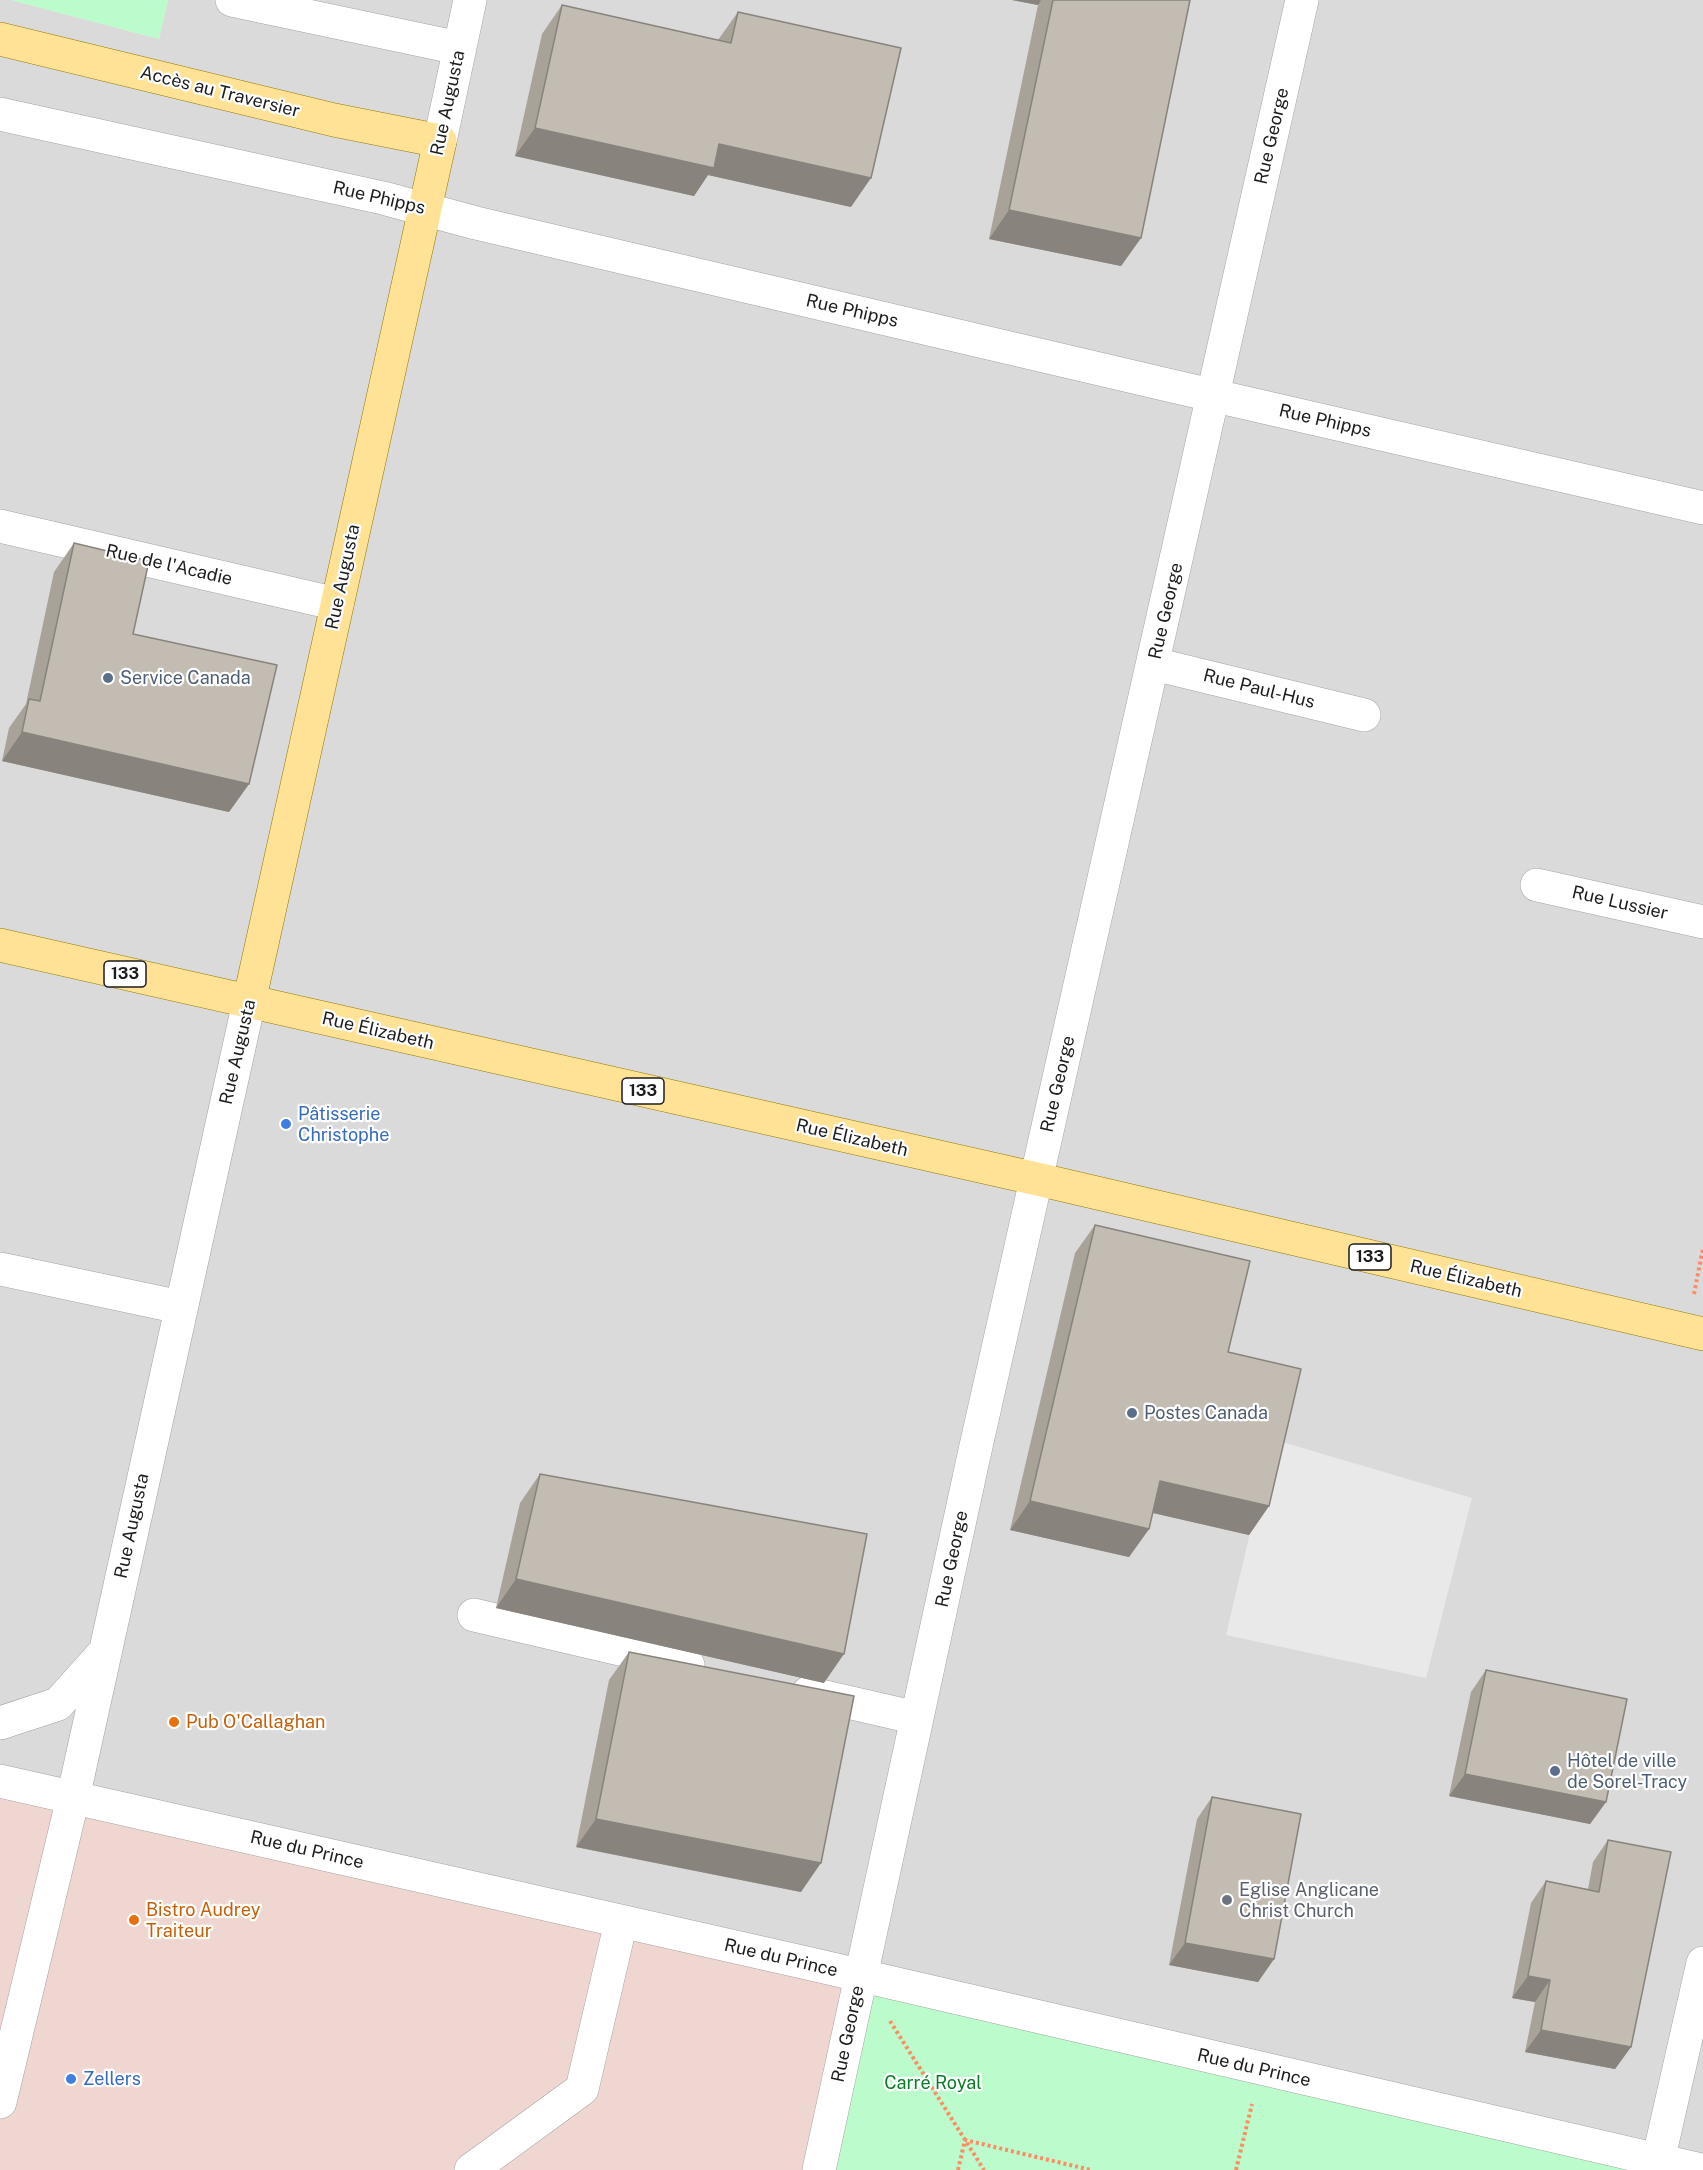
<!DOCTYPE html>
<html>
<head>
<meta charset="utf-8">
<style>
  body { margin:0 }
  canvas { display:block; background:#efece2 }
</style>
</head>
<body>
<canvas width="1703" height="2170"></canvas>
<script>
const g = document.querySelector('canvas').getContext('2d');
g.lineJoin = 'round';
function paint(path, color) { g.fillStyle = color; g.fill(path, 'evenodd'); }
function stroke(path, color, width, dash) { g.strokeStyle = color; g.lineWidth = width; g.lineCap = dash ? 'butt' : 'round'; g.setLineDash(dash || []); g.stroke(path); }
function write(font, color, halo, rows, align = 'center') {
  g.font = font + ' "Public Sans",sans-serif'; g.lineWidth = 4.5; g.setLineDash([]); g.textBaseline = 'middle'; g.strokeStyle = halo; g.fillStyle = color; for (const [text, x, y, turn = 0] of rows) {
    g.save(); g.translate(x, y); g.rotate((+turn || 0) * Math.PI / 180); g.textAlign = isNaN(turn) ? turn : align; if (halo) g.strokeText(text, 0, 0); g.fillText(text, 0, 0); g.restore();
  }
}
paint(new Path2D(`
  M0,0H11L159,39L168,0H1703V2170L0,1771Z`), '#dbdada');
paint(new Path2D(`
  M0,1771L867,1979L823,2170H0Z`), '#f0d6d0');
paint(new Path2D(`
  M11,0H168L159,39Z
  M867,1979L1643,2170H825Z`), '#bcfbcb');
paint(new Path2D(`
  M1272,1439L1472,1498L1426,1678L1226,1635Z`), '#e9e9e9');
const minor = new Path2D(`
  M232,0L459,48
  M0,114L383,198L476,223L1172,386L1703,508
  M440,141L470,0
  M0,526L337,604
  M1154,664L1364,715
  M1537,885L1703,922
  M0,1269L180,1307
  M474,1615L688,1665
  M808,1693L917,1718
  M0,1723L58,1704L102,1655
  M0,1781L811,1964L1701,2170
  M0,2102L73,1798L249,1002
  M471,2170L582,2089L621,1922
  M819,2170L974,1455L1302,0
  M1656,2170L1703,1963`);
const major = new Path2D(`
  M0,39L334,120L440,141L249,1002
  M0,945L1037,1179L1703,1334`);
stroke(minor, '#a4a4a4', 34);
stroke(major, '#957b00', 34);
stroke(new Path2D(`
  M1694,1294L1703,1248
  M890,2021L984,2170
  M958,2170L965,2140L1091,2170
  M1236,2170L1252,2104`), '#ff8b63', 4, [3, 3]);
stroke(minor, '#fff', 33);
stroke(major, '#ffe296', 33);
paint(new Path2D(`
  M1012,0H1190L1141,238L1121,266L989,239L1038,5Z
  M562,5L718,40L738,12L851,207L708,175L694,196L515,156L542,34Z
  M74,543L133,634L249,784L229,812L2,761L9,728L26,704L54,572Z
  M1095,1225L1228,1352L1269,1506L1249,1535L1153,1513L1149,1529L1129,1557L1010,1530L1075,1253Z
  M540,1474L824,1683L496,1608L520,1503Z
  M629,1652L801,1892L576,1847L609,1680Z
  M1486,1670L1606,1802L1590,1824L1449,1796L1471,1692Z
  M1212,1797L1274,1959L1258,1982L1169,1965L1197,1819Z
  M1608,1840L1631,2047L1615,2069L1525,2052L1535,2002L1512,1998L1531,1903L1546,1881L1588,1889L1593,1862Z`), '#a8a299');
paint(new Path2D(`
  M1012,0H1041L1038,5Z
  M535,128L719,144L871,178L851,207L708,175L694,196L515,156Z
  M1009,210L1141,238L1121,266L989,239Z
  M22,732L249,784L229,812L2,761Z
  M1160,1481L1269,1506L1249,1535L1140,1510Z
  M1030,1501L1149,1529L1129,1557L1010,1530Z
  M516,1579L844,1654L824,1683L496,1608Z
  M1465,1774L1606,1802L1590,1824L1449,1796Z
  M596,1819L821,1863L801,1892L576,1847Z
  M1185,1943L1274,1959L1258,1982L1169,1965Z
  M1528,1976L1550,1980L1535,2002L1512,1998Z
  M1541,2030L1631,2047L1615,2069L1525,2052Z`), '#88847d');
const building = new Path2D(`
  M1053,0H1190L1141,238L1009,210Z
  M562,5L731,43L738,12L901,48L871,178L719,144L714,168L535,128Z
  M74,543L149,561L133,634L277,665L249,784L22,732L29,699L40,701Z
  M1095,1225L1250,1261L1228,1352L1301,1369L1269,1506L1160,1481L1149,1529L1030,1501Z
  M540,1474L867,1534L844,1654L516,1579Z
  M629,1652L854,1696L821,1863L596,1819Z
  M1486,1670L1627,1699L1606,1802L1465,1774Z
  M1212,1797L1301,1814L1274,1959L1185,1943Z
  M1608,1840L1671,1852L1631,2047L1541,2030L1550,1980L1528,1976L1546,1881L1599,1892Z`);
paint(building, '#c3bcb2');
stroke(building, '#88847d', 1.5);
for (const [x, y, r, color] of [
  [108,678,6,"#5c6f8a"],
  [286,1124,6,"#3f7fe0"],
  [1132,1413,6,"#5c6f8a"],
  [174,1722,6,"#e8710a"],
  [1555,1771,6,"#5c6f8a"],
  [1227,1900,6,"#6b7280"],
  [134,1920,6,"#e8710a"],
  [71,2079,6,"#3f7fe0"]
]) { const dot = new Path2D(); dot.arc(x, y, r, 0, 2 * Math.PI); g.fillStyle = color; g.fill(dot); stroke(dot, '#fff', 2); }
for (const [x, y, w] of [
  [125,974,42],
  [643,1091,42],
  [1370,1257,42]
]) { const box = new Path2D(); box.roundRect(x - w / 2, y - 13, w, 26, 4.5); g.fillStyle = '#fff'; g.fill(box); stroke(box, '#1d1d1d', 1.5); }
write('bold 16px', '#1d1d1d', null, [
  ["133",125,974],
  ["133",643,1091],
  ["133",1370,1257]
]);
write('18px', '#1d1d1d', '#fff', [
  ["Accès au Traversier",220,92,14],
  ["Rue Augusta",448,103,-78],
  ["Rue George",1272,136,-77],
  ["Rue Phipps",379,198,13],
  ["Rue Phipps",852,311,13],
  ["Rue Phipps",1325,421,13],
  ["Rue de l'Acadie",169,565,13],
  ["Rue Augusta",343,577,-78],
  ["Rue George",1166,611,-77],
  ["Rue Paul-Hus",1259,689,14],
  ["Rue Lussier",1620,903,13],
  ["Rue Élizabeth",378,1031,13],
  ["Rue Augusta",238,1052,-77],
  ["Rue George",1058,1084,-77],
  ["Rue Élizabeth",852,1138,13],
  ["Rue Élizabeth",1466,1279,13],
  ["Rue Augusta",132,1526,-78],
  ["Rue George",952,1559,-78],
  ["Rue du Prince",307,1850,13],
  ["Rue du Prince",781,1958,13],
  ["Rue George",848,2034,-78],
  ["Rue du Prince",1254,2068,13]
]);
write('18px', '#4e5e75', '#fff', [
  ["Service Canada",120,678],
  ["Postes Canada",1144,1413],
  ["Hôtel de ville",1567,1761],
  ["de Sorel-Tracy",1567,1782]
], 'left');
write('18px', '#366cbe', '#fff', [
  ["Pâtisserie",298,1114],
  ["Christophe",298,1135],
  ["Zellers",83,2079]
], 'left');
write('18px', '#c56008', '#fff', [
  ["Pub O'Callaghan",186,1722],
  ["Bistro Audrey",146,1910],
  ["Traiteur",146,1931]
], 'left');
write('18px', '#5b616d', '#fff', [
  ["Eglise Anglicane",1239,1890],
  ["Christ Church",1239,1911]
], 'left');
write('18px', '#077e24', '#fff', [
  ["Carré Royal",933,2083]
]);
</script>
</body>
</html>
